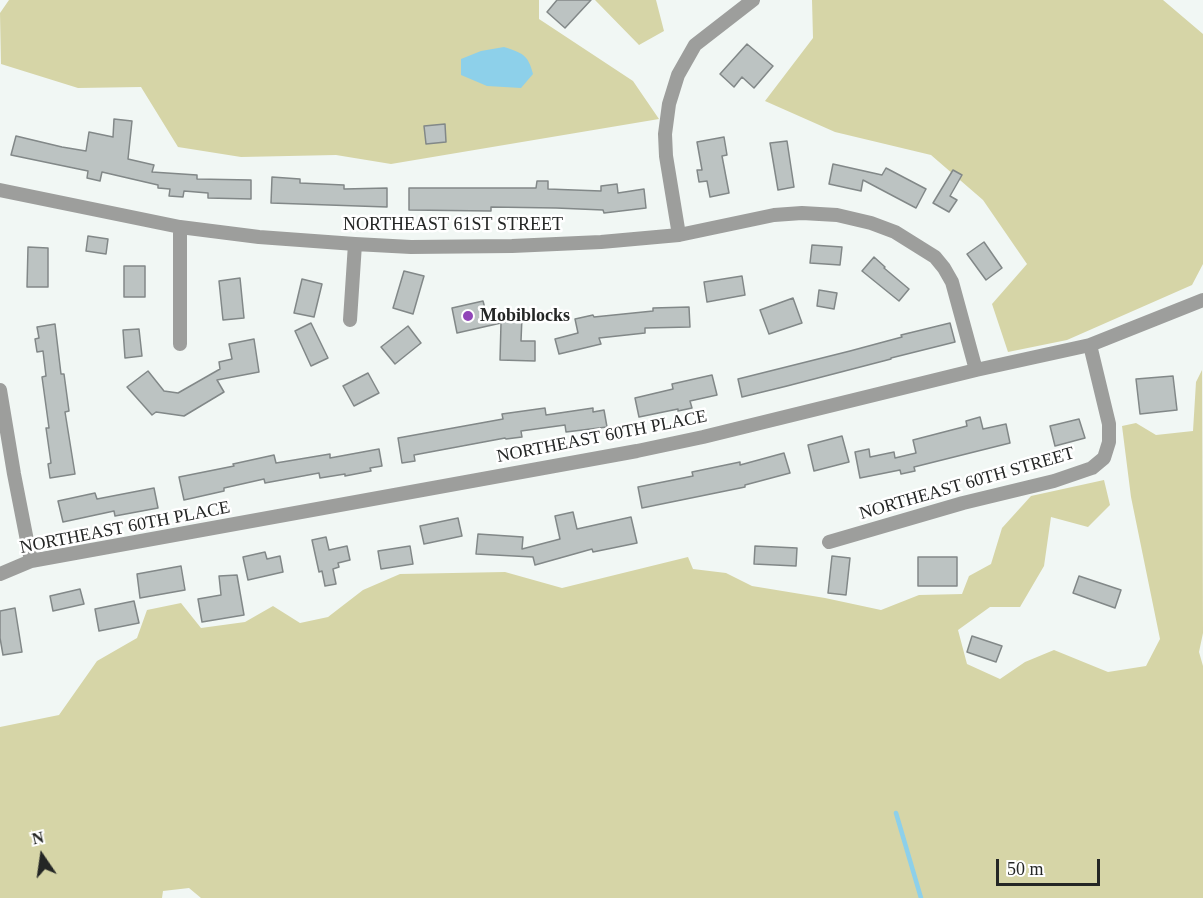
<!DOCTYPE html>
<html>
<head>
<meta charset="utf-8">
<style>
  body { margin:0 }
  #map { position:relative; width:1203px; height:898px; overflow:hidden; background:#f1f7f4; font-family:Georgia,serif }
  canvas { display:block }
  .north { position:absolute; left:12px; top:826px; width:60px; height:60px; -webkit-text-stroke:4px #fff; paint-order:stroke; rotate:347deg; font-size:16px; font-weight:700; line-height:24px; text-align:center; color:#242625 }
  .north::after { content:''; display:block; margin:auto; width:21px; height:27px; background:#242625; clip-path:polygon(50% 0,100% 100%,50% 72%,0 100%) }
  .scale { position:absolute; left:996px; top:859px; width:104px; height:27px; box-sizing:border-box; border:3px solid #242625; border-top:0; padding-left:8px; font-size:18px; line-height:21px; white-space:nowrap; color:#242625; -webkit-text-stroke:4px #fff; paint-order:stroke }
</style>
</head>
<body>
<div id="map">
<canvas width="1203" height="898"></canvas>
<div class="north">N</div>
<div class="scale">50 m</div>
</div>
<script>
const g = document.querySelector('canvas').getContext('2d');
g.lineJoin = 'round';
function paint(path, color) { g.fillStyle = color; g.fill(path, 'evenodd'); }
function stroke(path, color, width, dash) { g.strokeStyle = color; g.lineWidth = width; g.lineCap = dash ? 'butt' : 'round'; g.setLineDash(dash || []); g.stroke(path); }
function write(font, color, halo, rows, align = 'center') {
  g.font = font + ' Georgia,serif'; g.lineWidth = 5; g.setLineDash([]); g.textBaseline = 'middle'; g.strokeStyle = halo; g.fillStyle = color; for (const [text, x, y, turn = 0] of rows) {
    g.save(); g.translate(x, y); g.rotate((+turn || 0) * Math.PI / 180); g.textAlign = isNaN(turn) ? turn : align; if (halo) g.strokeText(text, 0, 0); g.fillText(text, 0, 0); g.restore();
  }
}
paint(new Path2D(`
  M9,0H539V19L633,81L659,119L391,164L336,155L241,157L178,147L141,87L78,88L1,64L0,13Z
  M595,0H656L664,31L639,45Z
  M812,0H1163L1203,34V264L1192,285L1067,340L1008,352L992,304L1027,264L983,200L931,155L835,132L765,101L813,38Z
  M1202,370L1203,633L1199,652L1203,666V898H201L189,888L163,891L162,898H0V727L59,715L97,661L137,638L147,610L181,603L201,628L245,622L273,606L300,623L328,617L363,590L400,574L505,572L562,588L688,557L693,569L726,573L752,586L825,598L881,610L919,595L962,594L969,576L991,564L1002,528L1031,496L1104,480L1110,505L1088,527L1051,517L1044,566L1020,607H990L958,630L967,664L1000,679L1025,662L1054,650L1108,672L1146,666L1160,639L1131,497L1122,426L1136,423L1156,435L1193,431L1196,382Z`), '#d6d5a7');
paint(new Path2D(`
  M504,47C522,53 528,54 533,74L521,88L487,86L461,75V59L481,51Z`), '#8dd0ea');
stroke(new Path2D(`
  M896,813L921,898`), '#8dd0ea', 4.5);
const building = new Path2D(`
  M557,0H591L565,28L547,12Z
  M747,44L773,66L754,88L742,77L734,87L720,74Z
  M114,119L132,121L128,159L154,165L152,172L197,175V179L251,180V199L208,198V193L184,191L183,197L169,196L170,189L158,188V185L102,172L100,181L87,178L88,171L11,155L16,136L62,147L86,151L89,132L113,137Z
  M445,124L446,142L426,144L424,126Z
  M724,137L727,155L722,156L729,193L710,197L707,181L699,182L697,170H702L697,142Z
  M787,141L794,187L778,190L770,143Z
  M833,164L882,175L886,168L926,189L916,208L863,180L861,191L829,184Z
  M953,170L962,175L950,196L957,200L949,212L933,203Z
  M272,177L300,179V183L344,185V189L387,188V207L271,203Z
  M537,181H548V189L601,191V186L617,184L618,193L644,189L646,208L604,213L603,210L556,208L491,207V211L409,210V188H536Z
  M88,236L108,239L106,254L86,251Z
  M984,242L1002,268L986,280L967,254Z
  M812,245L842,247L840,265L810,263Z
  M28,247L48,248V287H27Z
  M874,257L885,267L884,268L909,289L899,301L862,271Z
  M124,266H145V297H124Z
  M404,271L424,276L413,314L393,308Z
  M742,276L745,295L707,302L704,282Z
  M240,278L244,318L223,320L219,281Z
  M302,279L322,284L314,317L294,313Z
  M819,290L837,293L834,309L817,306Z
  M793,298L802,323L769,334L760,310Z
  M483,301L487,316L522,317L521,341H535V361L500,360L501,323L457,333L452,308Z
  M689,307L690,327L645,328V333L599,338L601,344L559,354L555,339L578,333L575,319L593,315L594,317L653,311V308Z
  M311,323L328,358L311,366L295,331Z
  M950,323L955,342L891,358V359L787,386L742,397L738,379L850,351L902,337L901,335Z
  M55,324L61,374H64L69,411L65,412L75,474L50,478L48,464L51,463L46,428H49L42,377L46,376L43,351L37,352L35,339L39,338L37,327Z
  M408,326L421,343L395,364L381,347Z
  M139,329L142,356L125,358L123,330Z
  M254,339L259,372L217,380L224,392L184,416L156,412L152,415L127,387L148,371L164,391L178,393L220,369L219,362L232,359L229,344Z
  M368,373L379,393L354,406L343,386Z
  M712,375L717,395L690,401L692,408L678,411V409L639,417L635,398L673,389L672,384Z
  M1173,376L1177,410L1140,414L1136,379Z
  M545,408L546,415L593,408V412L604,410L607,427L566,432L565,425L521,431L522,437L506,439L505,438L414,455L415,461L402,463L398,438L503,419L502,414Z
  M980,417L983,429L1006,424L1010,443L914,467L915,471L901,474L900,470L860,478L855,452L869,449L870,457L894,452L895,458L916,453L913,440L967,426L966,421Z
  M1079,419L1085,438L1055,446L1050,426Z
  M842,436L849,462L814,471L808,445Z
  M379,449L382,466L370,468L371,471L345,476V474L320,478L319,473L265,483L264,479L224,488V491L184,500L179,477L234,466L233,464L274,455L276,463L330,454V458Z
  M784,453L790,473L745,485V487L642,508L638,487L693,476L692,472L740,462V465Z
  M154,488L158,508L115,516L114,511L63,522L58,501L95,493L97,499Z
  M573,512L577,529L631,517L637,543L593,552L592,549L535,565L533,557L476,554L478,534L523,537L522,549L560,539L555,516Z
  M458,518L462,536L424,544L420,526Z
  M326,537L329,550L347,546L350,560L338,563L339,567L333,569L336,584L325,586L322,571L319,572L312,540Z
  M410,546L413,564L381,569L378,551Z
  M755,546L797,548L796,566L754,564Z
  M265,552L267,559L280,556L283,572L248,580L243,557Z
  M832,556L850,558L846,595L828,593Z
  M918,557H957V586H918Z
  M181,566L185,590L140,598L137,574Z
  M237,575L244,615L202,622L198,599L221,595L219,576Z
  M1079,576L1121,590L1115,608L1073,593Z
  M80,589L84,604L53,611L50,596Z
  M134,601L139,623L99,631L95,609Z
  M15,608L22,652L3,655L0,638V611Z
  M972,636L1002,646L996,662L967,652Z`);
paint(building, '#bcc3c2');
stroke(building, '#828888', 1.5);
stroke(new Path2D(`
  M0,190L180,227L259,237L355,244L411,247L512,246L601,242L679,235L774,215L802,213L837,215L871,223L895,232L935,257L944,268L952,282L976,370
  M679,235L666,156L665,134L669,104L678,75L695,45L753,0
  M350,320L355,244
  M180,344V227
  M0,390L14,474L31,561
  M829,542L963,503L1054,481L1092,468L1104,458L1109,442V424L1090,345
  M0,574L31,561L637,451L703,437L976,370L1090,345L1203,300`), '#9d9e9c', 14);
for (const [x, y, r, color] of [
  [468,316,6,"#9146b8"]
]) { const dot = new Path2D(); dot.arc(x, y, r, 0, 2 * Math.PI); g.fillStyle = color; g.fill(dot); stroke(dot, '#fff', 2); }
write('18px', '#242625', '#fff', [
  ["NORTHEAST 61ST STREET",453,225],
  ["NORTHEAST 60TH PLACE",602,437,-11],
  ["NORTHEAST 60TH STREET",967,484,-16],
  ["NORTHEAST 60TH PLACE",125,528,-11]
]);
write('bold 18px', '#242625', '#fff', [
  ["Mobiblocks",480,316]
], 'left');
</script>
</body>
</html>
